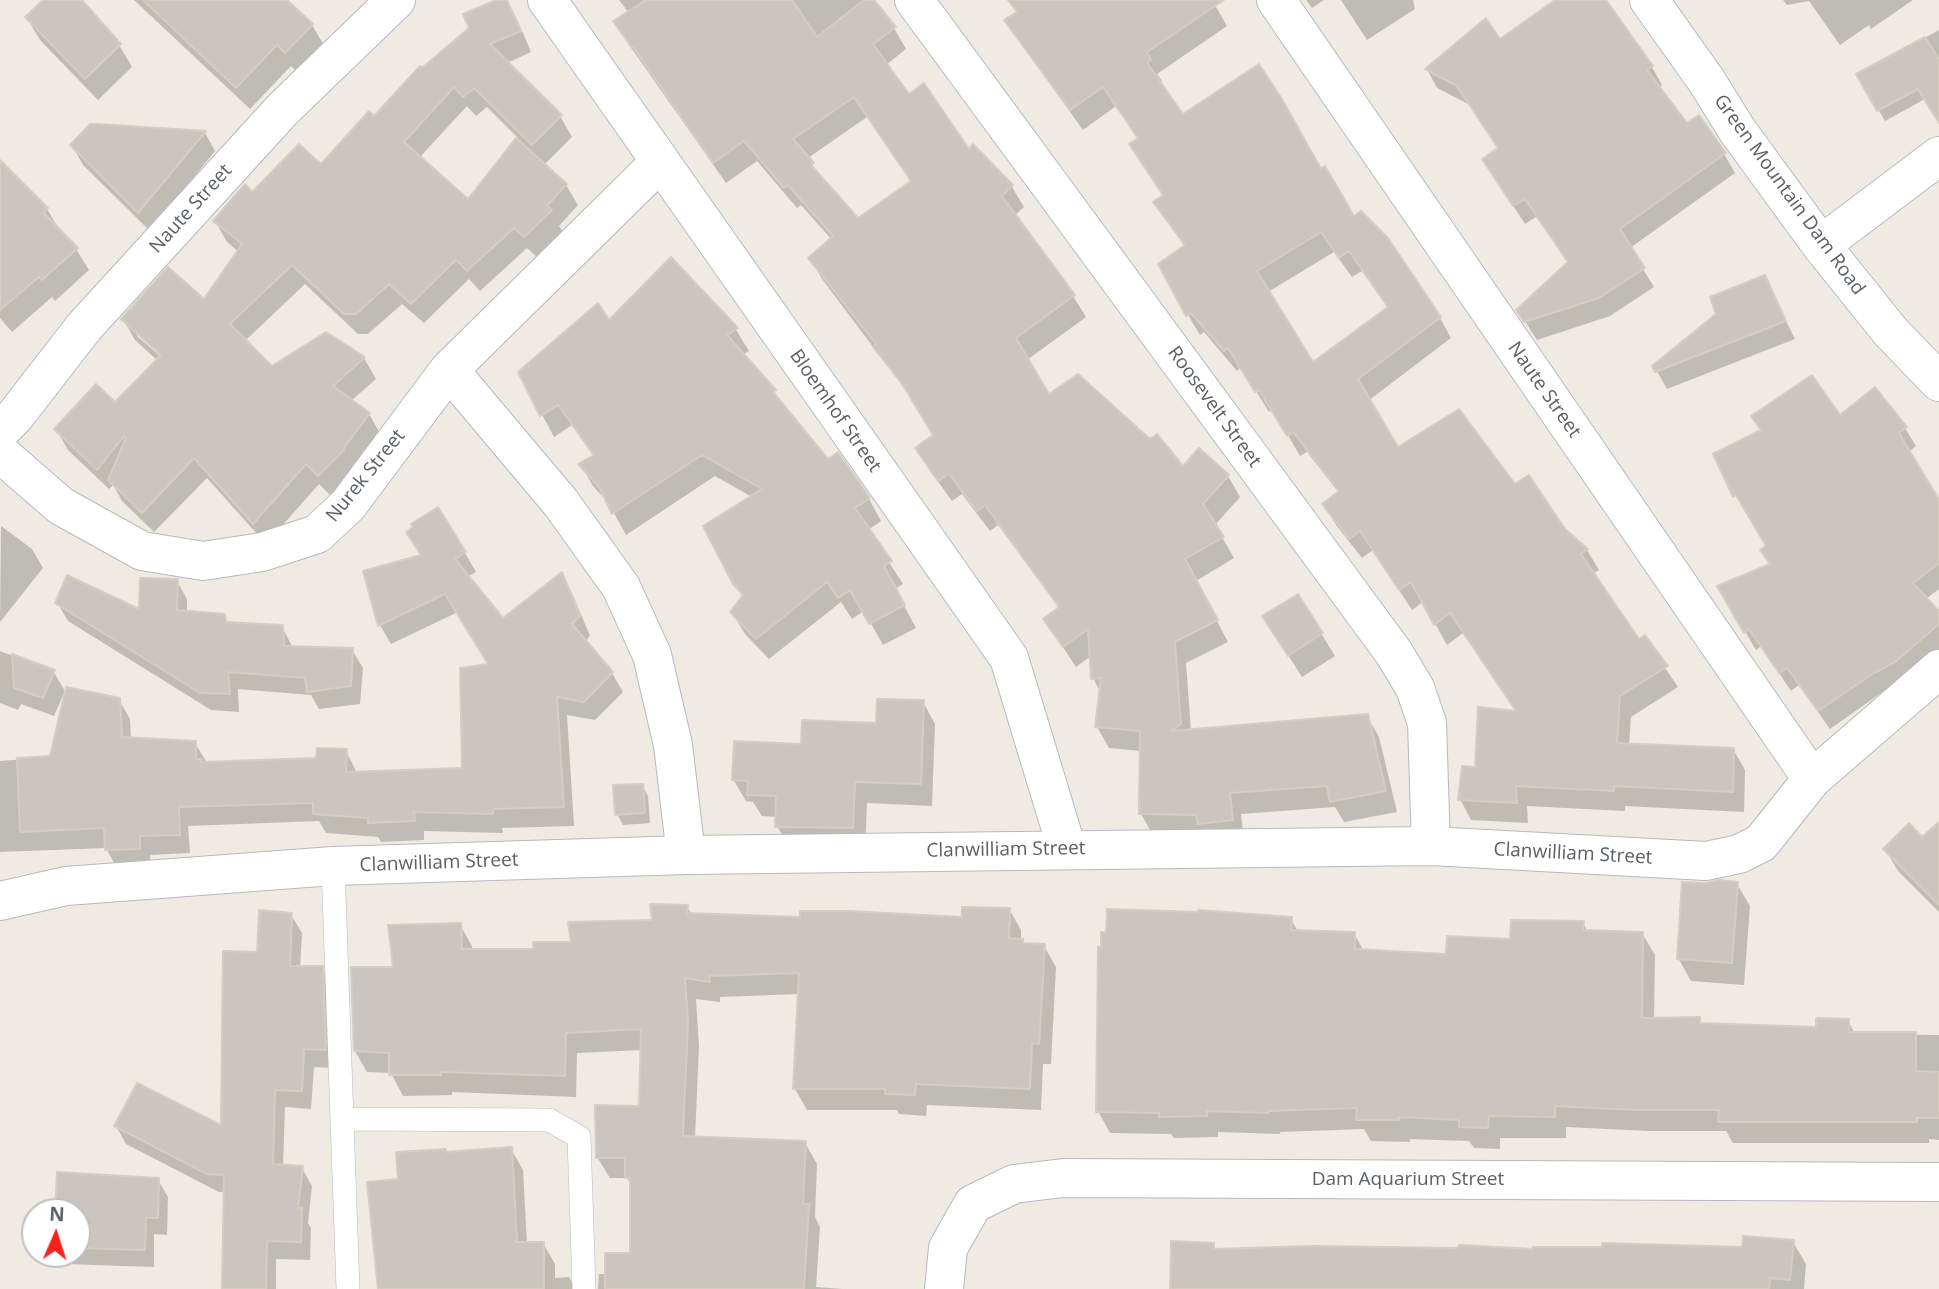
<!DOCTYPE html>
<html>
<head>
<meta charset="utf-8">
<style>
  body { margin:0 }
  #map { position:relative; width:1939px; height:1289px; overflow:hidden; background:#efebe2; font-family:"Open Sans",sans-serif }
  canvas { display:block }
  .north { position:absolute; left:21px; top:1198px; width:70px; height:70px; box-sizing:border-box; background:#fff; border:2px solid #bdbfc1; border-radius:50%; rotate:3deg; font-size:19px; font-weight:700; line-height:28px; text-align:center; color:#5b6065 }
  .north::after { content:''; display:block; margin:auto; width:24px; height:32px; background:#f9211e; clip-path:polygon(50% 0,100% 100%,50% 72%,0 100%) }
</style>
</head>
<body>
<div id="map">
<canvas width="1939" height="1289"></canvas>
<div class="north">N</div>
</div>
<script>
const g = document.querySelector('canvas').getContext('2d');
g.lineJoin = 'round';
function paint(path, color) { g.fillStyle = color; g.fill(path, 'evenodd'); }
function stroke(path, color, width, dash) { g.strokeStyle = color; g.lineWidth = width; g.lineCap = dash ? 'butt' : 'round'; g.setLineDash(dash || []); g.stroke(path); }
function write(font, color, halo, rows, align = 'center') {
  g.font = font + ' "Open Sans",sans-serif'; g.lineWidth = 7; g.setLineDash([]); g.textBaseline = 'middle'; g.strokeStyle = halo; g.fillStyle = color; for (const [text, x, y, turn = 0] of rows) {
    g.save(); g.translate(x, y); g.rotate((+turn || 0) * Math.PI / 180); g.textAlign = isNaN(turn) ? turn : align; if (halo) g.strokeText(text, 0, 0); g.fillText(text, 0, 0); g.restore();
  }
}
paint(new Path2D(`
  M46,0H73L119,45L132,67L98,100L40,40L27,18Z
  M134,0H285L312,25L325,47L299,74L291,66L250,109Z
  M501,0H506L517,19L531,52L507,63L560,116L572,137L544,165L566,185L578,205L559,226L563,232L537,257L527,248L480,291L469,279L424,323L402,304L368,334H358L305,284L245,341L272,368L326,334L364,358L376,379L351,401L369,414L381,435L331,496L319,484L266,544L207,478L154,532L122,501L113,485L109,489L68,450L56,429L115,404L158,361L135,340L123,319L205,302L239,252L227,242L215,221L252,195L321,167L422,70ZM467,106L476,116L487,107L518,138L468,201L419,158ZM137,331L169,360L167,362L137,336Z
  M619,0H872L894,28L906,49L886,65L908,96L969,151L973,147L1012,187L1024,207L1014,216L1073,296L1086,317L1027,360L1048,396L1183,469L1228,476L1240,497L1215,525L1234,558L1196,581L1228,642L1186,663L1191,731L1367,716L1379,737L1397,812L1344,822L1335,807L1241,814L1244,840L1153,835L1141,814V751L1109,748L1097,727L1101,693L1093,678L1091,656L1076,667L1045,620L1060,609L998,525L990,531L962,494L952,501L929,469L917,448L935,436L916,404L822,279L810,258L832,240L801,205L797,208L757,161L726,183L627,42L616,21L629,13ZM867,117L912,183L857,220L823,182L808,158Z
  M1007,0H1212L1227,26L1157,74L1162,81L1159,83L1182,116L1320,171L1354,218L1440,318L1451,338L1368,401L1398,449L1514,487L1587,550L1599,570L1592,574L1638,642L1644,637L1678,687L1631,717L1629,745L1733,749L1745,770L1744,812L1625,806V811L1527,806L1528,823L1471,820L1460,799L1477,769L1517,712L1463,633L1447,645L1423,602L1412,610L1373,550L1362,558L1336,525L1324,504L1339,493L1307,452L1300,456L1273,409L1269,412L1241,367L1237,371L1204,332L1200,335L1188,315L1185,247L1155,202L1164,196L1131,145L1139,140L1116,106L1083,130L1019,41L1007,21L1018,14ZM1334,252L1352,277L1362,271L1389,309L1313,365L1268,292Z
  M1306,0H1324L1312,8Z
  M1341,0H1413L1415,9L1367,40Z
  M1558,0H1604L1652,67L1662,85L1659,88L1686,126L1724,154L1735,173L1630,248L1654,287L1610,316L1537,340L1518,310L1569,263L1536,217L1525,224L1495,178L1499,150L1470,105L1437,88L1427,69L1500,41Z
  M1783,0H1913L1871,29L1869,25L1840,45L1809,1L1787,5Z
  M1939,30V96L1925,99L1885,121L1858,75Z
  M205,133L215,151L150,231L83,165L72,145Z
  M0,163L47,209L60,231L76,249L89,270L55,301L52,297L12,332L0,318Z
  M671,259L736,330L749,351L742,355L774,391L784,408L827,461L837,454L869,499L881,521L868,530L903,584L895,589L916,628L883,645L864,611L852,619L841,602L769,659L745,634L732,612L743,598L735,583L752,497L715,476L626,535L609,504L593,486L581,465L594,457L572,425L554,437L520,373L609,323Z
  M1764,277L1795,339L1667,389L1654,366Z
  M1840,418L1905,428L1916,446L1909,452L1939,503V589L1926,599L1939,614V652L1830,729L1799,685L1791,691L1761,646L1756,650L1719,587L1771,565L1769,547L1748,512L1746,514L1715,455Z
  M1,526L32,549L43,568L0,622Z
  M465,553L476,572L467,577L502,621L561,574L572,593L590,636L585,641L612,673L623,692L595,720L567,715L574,826L502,828L503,833L424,831V840L381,842L378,837L326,833L319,821L188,826L190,853L150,855V868H117L106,848L0,852V761L51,757L119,700L130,719L131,740L195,743L207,763L318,760L346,751L357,773L463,770L491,665L458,612L391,644L380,625L366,573Z
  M177,581L187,599V612L224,616L229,624L282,627L293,648L352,650L363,668L360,704L319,709L311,695L238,689L239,712L211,710L68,621L57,602L140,612Z
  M1298,596L1335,656L1302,677L1278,639Z
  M0,651L53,671L65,691L54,716L21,704L18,710L0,703Z
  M923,702L935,724L932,806L867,803L865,850L790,848L777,826V817L762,816L753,802L746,801L733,779L803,746L877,724Z
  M642,785L648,796L650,823L623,825L617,814Z
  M1939,825V912L1898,871L1885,849L1922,839Z
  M1737,884L1750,906L1744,985L1691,981L1678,958Z
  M687,907L692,915L802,919H964L1009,909L1021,930V941L1025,945L1044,946L1056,967L1051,1064H1043L1041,1110L927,1105L926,1116L899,1114L897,1110H807L795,1089L799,994L720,997V1002L696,999L699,1046L695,1138L805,1143L817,1164L815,1217L820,1227L816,1287L843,1289H598L599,1274H606L632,1255V1186L627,1178H610L597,1157L641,1108L643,1050L577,1053L576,1097L452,1092V1095L403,1096L391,1073L367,1072L355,1051L395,969L460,925L472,946V951H536L573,943L654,922Z
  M291,915L302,933L300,968H322L332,987L335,1068L314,1067L311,1109L285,1107L283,1167L302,1168L312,1186L308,1223L311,1228L310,1260L276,1259V1289H223L225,1192H219L126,1144L116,1126L222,1128L258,954Z
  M1291,919L1298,932L1354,934L1364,951L1448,956L1583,923L1588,932L1642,933L1655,955L1654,1019H1699L1702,1025L1817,1029L1848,1021L1855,1034L1939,1035V1140L1929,1139V1143H1733L1726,1131H1649L1566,1127V1138H1500V1149L1474,1148L1469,1141L1410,1139V1142L1371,1141L1364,1129L1280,1132V1134L1218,1132V1137L1174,1138L1171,1134L1110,1133L1098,1111Z
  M511,1149L523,1170L527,1244L543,1243L555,1264V1278L569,1277L576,1289H512L400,1181L446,1154Z
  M158,1180L168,1197L167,1235L154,1234V1267L65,1264L59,1254H77V1212H57Z
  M1793,1242L1806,1264L1804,1289H1172L1213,1245L1216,1250H1535L1744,1249Z`), '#0003');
const building = new Path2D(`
  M43,0H82L121,44L85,79L25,17Z
  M143,0H287L313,24L285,53L277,45L236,88Z
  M496,0H507L521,31L490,44L562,115L532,145L474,88L463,97L454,87L404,142L468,199L516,138L567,184L547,206L552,210L524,237L514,228L467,271L456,260L411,304L389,284L356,314H344L292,265L230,324L272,366L326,332L365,357L333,386L370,413L343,449L344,450L318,476L306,464L253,524L194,458L142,513L108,480L126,438L124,436L97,470L54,429L96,384L115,402L161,355L121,319L168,267L204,299L242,244L213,221L245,184L252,192L299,144L321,164L369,111L374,116L420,66L422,68L469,28L463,14Z
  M646,0H792L817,37L864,0H874L896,27L873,44L909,94L924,83L969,149L973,144L1013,185L1002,196L1075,295L1016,338L1049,394L1078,374L1150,439L1157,434L1183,466L1199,448L1229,475L1203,504L1224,537L1185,559L1218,620L1175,642L1181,724L1171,731L1368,714L1386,791L1330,802L1327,786L1230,793L1233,820L1198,824L1196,815L1139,814L1140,731L1095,727L1101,678L1091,679L1088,629L1063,647L1043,619L1059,607L985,505L977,511L949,474L938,481L915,448L933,435L901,382L873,347L876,344L808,258L833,236L788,185L784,188L744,141L713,163L633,47L632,48L613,21ZM854,97L911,181L858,218L811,165L814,163L793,139Z
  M1009,0H1224L1147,52L1151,60L1147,63L1183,114L1259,64L1282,99L1321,169L1325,166L1354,216L1361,211L1388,238L1441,317L1358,379L1398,447L1459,409L1515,484L1529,475L1565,529L1588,549L1581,554L1639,639L1645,635L1668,666L1620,696L1617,743L1734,748L1733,792L1614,786V791L1516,786L1517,803L1458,800L1462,766L1475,767L1478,707L1516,711L1450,613L1434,625L1411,582L1399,590L1360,531L1349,539L1322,504L1339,491L1293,432L1287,436L1259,390L1255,392L1228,348L1224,351L1191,313L1186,316L1158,264L1185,245L1153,202L1163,195L1129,144L1138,138L1103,87L1070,110L1004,20L1017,12ZM1321,232L1339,258L1349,251L1388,307L1313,362L1257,271Z
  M1555,0H1606L1653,66L1647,70L1687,123L1699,115L1726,153L1620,229L1645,268L1599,298L1524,322L1516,310L1568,262L1525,199L1513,206L1482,159L1498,148L1457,86L1425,69L1486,18L1500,39Z
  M1925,37L1939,59V123L1918,89L1877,111L1856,74Z
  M90,124H97L206,131L138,213L70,145Z
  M0,160L48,208L44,213L78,248L42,280L39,277L0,310Z
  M671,257L738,328L727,335L776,390L773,392L828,459L838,452L870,498L855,508L892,561L884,566L905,605L869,624L850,590L838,598L827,582L756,639L730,612L743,595L733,584L703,526L762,489L702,455L612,514L599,487L578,464L594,455L558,405L540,416L518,372L598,303L609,320Z
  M1765,275L1786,321L1655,372L1652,366L1716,314L1710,297Z
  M1812,375L1840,415L1875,387L1907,427L1899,433L1939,500V563L1913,583L1939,611V624L1895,662L1874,673L1818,711L1787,668L1779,673L1749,629L1744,633L1717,586L1770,564L1760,550L1766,546L1736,495L1733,497L1713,454L1761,430L1751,416Z
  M438,507L466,552L455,559L503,618L562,572L580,616L572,624L613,672L584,702L557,697L564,807L493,809V814L414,812L415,821L368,823V818L313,814V803L179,807L180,835L140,836V849L105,850L104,828L20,832L17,758L50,756L66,687L120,698L122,737L196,741V759H201V762L316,758L317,748L347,749L346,772L462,768L460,668L488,664L445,594L378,626L363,571L421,555L406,532L413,527L411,524Z
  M67,575L139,609L140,578L178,579L177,610L225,614L226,622L283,625L284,646L353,648L351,686L307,692L305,678L228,672L230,694L200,693L55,603Z
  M1298,594L1323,633L1288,656L1262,616Z
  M12,654L55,670L43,698L14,688Z
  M877,699L924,700L921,784L855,782L853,828L775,827L776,796L747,795L748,781L732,780L734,741L801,744L802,720L876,723Z
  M643,784L645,813L615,815L613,785Z
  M1939,822V905L1883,849L1909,823L1922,837Z
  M1720,880L1738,882L1732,963L1677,959L1682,882L1705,883Z
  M650,904L688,905L687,913L800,917V911H848L962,917V907L1010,908L1009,938L1023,939V943L1045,944L1039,1044L1032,1043L1030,1089L916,1084L915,1095L885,1094V1089H793L799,973L709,976L710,982L685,978L688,1023L683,1136L806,1141L803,1204H809L804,1289H605V1253H630V1178H625V1158H596L595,1105L639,1106L641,1029L566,1033L565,1076L441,1072V1075H389V1053L354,1051L351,967H393L388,925L461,923L462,949H534L533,942H571L568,922L652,920Z
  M1107,909L1198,912V910L1292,917L1291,930L1355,932V949L1446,954L1447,936L1510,939L1511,920L1584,921L1583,930L1643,932L1642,1018L1700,1017V1023L1816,1027V1018L1849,1019V1032H1916V1071L1939,1072V1118H1917V1122H1718L1719,1110H1635L1555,1106V1117L1489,1116L1488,1128L1459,1127V1120L1399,1117V1120H1356L1357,1108L1269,1111L1268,1113L1207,1111V1116L1159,1117V1113L1096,1112L1098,947H1101V932L1106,933Z
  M259,910L292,913L290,966H323L326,1050L304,1049L302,1091L275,1090L273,1164L303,1166L298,1208H302L301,1242L267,1241L266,1289H222L224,1175L207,1174L114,1126L137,1083L221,1125L223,951L257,952Z
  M512,1147L517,1242H544V1289H378L367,1182L398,1179L396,1152L446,1149V1152Z
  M57,1172L159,1178L158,1218H146L145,1250L77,1248V1212H55Z
  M1743,1236L1794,1240L1790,1280L1770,1278L1769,1289H1170L1171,1241L1214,1243V1249L1313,1246L1458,1248L1459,1245L1533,1249V1247H1602V1243L1742,1247Z`);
paint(building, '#cac6bf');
stroke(building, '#d4cdc0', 2);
const lane = new Path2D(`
  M333,866L348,1289
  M343,1119L549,1120L579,1137L584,1289`);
const street = new Path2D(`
  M547,0L1009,658L1067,849
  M914,0L1394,653L1415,688L1427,723L1431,846
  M1276,0L1812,779
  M1821,245L1939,156
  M449,370L561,503L621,587L652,655L673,745L686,855
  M0,431L15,416L84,327L283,109L396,0
  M0,453L61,506L142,551L203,561L262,552L317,534L348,505L449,370L660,162
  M0,901L66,886L333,866L686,855L1431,846L1706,861L1739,854L1761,843L1812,779L1939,669
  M944,1289L948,1248L973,1204L1014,1184L1063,1178L1939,1182`);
const secondary = new Path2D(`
  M1649,0L1706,80L1737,130L1821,245L1890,331L1939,382`);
stroke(lane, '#b5b9be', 24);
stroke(street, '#b5b9be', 40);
stroke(secondary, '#b4b9be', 40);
stroke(lane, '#fff', 23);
stroke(street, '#fff', 38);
stroke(secondary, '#fff', 38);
write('19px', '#5b6065', '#fff', [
  ["Green Mountain Dam Road",1789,195,54],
  ["Naute Street",191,209,-48],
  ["Naute Street",1544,390,55],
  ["Roosevelt Street",1214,407,54],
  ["Bloemhof Street",835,411,55],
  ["Nurek Street",366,476,-51],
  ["Clanwilliam Street",1006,850,-1],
  ["Clanwilliam Street",1573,854,3],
  ["Clanwilliam Street",439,863,-2],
  ["Dam Aquarium Street",1408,1180]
]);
</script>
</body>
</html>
